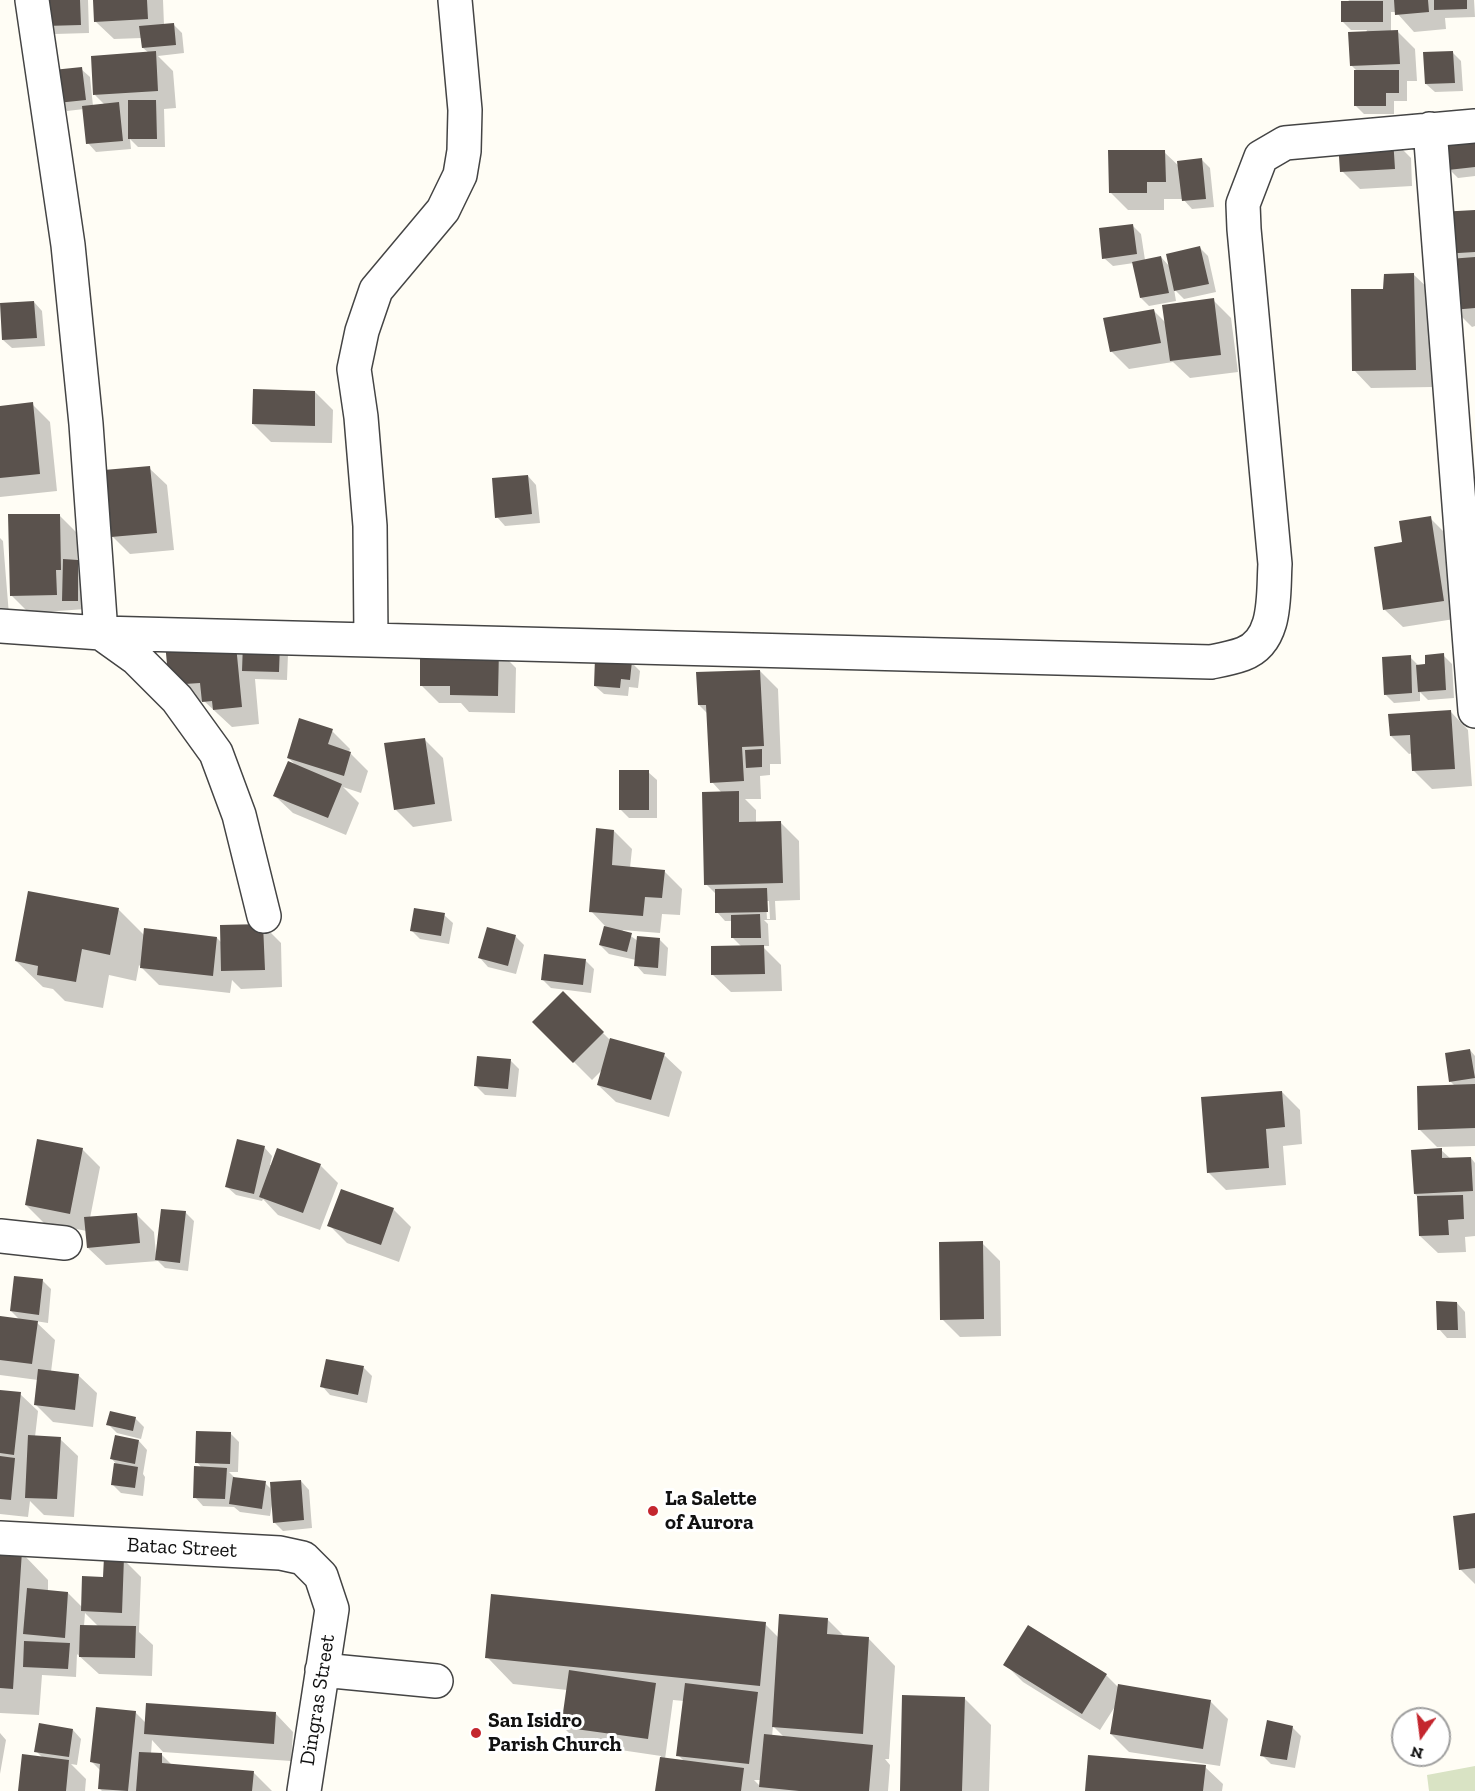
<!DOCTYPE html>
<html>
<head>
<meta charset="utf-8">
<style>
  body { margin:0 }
  #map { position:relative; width:1475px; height:1791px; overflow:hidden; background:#fffdf5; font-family:"Zilla Slab",serif }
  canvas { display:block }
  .north { position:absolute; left:1391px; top:1707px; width:60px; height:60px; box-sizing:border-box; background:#fff; border:2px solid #a0a0a0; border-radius:50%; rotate:194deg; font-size:16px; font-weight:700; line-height:24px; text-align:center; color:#111 }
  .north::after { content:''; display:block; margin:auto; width:21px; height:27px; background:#c4262e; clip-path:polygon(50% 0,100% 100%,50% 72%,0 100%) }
</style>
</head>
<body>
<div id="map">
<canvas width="1475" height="1791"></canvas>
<div class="north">N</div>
</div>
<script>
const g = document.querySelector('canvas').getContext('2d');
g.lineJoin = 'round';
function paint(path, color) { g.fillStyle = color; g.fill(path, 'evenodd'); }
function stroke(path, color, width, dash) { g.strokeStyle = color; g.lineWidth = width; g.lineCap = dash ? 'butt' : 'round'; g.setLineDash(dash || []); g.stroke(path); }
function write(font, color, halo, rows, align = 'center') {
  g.font = font + ' "Zilla Slab",serif'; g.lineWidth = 6; g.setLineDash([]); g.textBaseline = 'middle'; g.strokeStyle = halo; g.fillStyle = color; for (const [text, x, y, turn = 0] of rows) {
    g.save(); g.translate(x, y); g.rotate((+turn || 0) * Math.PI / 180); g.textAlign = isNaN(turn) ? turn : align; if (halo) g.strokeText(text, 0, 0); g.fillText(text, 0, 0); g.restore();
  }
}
paint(new Path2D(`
  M1475,1766V1791H1429L1427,1775Z`), '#d9e3c4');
paint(new Path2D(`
  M46,0H88L89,33L55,34L47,25Z
  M94,0H163L164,25L173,24L182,33L184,53L158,56L173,71L176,108L164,109L165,147H138L130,139L131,149L96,152L88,143L84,109L67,111L59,102L81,69L90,77L93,106L105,105L95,95L149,53L143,48L142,38L114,39L96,22Z
  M1348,0H1474L1475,17L1445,18L1446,29L1414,32L1396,12H1391V32L1397,31L1415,49L1417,81H1407V101H1394V114H1364L1355,105L1358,72L1351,65L1367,30H1351L1342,21L1351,2Z
  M1453,53L1461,61L1463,91L1435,92L1426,84Z
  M1393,140L1411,158L1412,186L1360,189L1342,171Z
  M1475,141V176L1458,178L1449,169Z
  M1164,152L1180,167L1202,160L1210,168L1214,207L1192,209L1183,199H1164V210H1128L1110,192Z
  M1475,212V326L1472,327L1454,309L1450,260Z
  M1132,225L1141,234L1145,260L1161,257L1170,267L1200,248L1208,256L1216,292L1184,299L1174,289L1176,301L1149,306L1141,298L1134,263L1113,266L1104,258Z
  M1414,275L1432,292L1433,387L1371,388L1354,370L1385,290Z
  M1213,300L1231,318L1238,372L1190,378L1173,362L1129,369L1111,351L1154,311L1166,323Z
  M34,302L42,311L45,346L12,348L3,340Z
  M315,392L333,410L332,443L271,442L253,424Z
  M32,404L50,422L57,491L0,497V407Z
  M149,468L167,485L174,550L130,554L112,536Z
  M528,476L536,485L540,523L505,526L497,517Z
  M59,515L77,533V561L86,570V609L29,613L11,595Z
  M1430,518L1448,536L1461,618L1403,627L1385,610L1404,544Z
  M0,538L3,541L9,615L0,616Z
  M235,646L244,655L288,654L287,680L255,679L259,724L232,727L204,701L188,703L170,685Z
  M498,650L516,668L515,713L469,712L461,703H439L421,685Z
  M1443,655L1452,664L1454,698L1428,700L1420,692V701L1394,703L1385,694L1410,657L1419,666L1427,665Z
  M631,662L640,671L638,688L629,687L628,696L604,694L595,686Z
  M760,671L778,689L781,764H770V775L760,776L761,799H745L756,810V823H781L799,841L800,900L775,901L776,920H764L768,924L769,946H762L781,965L782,991L731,992L713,975L742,947L733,938V921H725L717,912V895L706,884L722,793L712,782L708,714L699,705ZM766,901H769L770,919H767Z
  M1451,712L1468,730L1472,786L1432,789L1414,771L1413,753L1409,754L1391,736Z
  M332,731L350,749L349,752L368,771L361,793L343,787L359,803L346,835L293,813L275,796L298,767L288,758Z
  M425,740L443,758L452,821L413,827L395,809Z
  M648,772L657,780V818H629L621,810Z
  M614,831L632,849L630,868L664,871L682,889L680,915L662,914L660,933L622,930L638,941L660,940L668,948L666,976L644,974L636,965V960L609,954L600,945L605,926L591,911Z
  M118,909L145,936L217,938L222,943L263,925L281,943L282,987L241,989L232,980L230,993L159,985L139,965L136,981L109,975L103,1008L65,1001L53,989L43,987L16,961Z
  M444,915L453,923L449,944L420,939L411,930Z
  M515,936L524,945L516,974L488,967L480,958Z
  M585,960L594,969L591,993L551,988L542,979Z
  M563,993L609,1039L664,1055L682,1072L669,1117L616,1102L598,1085L603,1069L592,1080L534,1022Z
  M1470,1050L1475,1056V1146L1437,1147L1419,1129L1455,1086L1450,1081Z
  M511,1061L519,1069L516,1097L485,1095L476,1086Z
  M1282,1092L1300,1110L1302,1144L1283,1146L1286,1185L1226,1190L1208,1172Z
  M264,1147L272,1156L270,1165H320L338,1183L320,1230L278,1215L263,1199L262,1201L236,1195L227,1187Z
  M82,1149L100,1167L90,1218L136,1214L154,1232L156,1254L185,1212L194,1221L188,1271L165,1268L158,1261L106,1265L88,1248L87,1231L44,1223L26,1205Z
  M1441,1150L1451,1159L1471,1158L1475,1163V1236L1465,1237L1466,1252L1438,1253L1420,1236L1418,1197L1415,1194Z
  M393,1209L411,1227L399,1262L347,1243L329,1225Z
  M982,1243L1000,1261L1001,1336L960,1337L942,1319Z
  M42,1280L51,1289L48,1323L35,1321L55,1340L51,1372L79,1376L97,1393L93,1427L53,1422L35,1404L38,1380L0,1375V1318L21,1321L11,1311Z
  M1457,1303L1465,1312L1466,1338H1447L1439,1329Z
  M364,1368L372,1376L367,1403L330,1395L322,1386Z
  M0,1391L20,1394L38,1411L35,1437L60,1439L78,1456L74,1517L44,1515L30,1501L28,1517L0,1514Z
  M135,1418L144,1427L141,1439L117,1433L108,1424Z
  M231,1434L239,1442L238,1472H229L236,1479L265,1483L272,1490L301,1481L309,1490L312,1528L283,1531L274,1522L272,1505L270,1516L240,1512L234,1507L203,1506L195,1497L202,1468L197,1462Z
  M139,1441L147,1450L143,1474L145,1477L143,1496L121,1493L112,1484L118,1466L112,1459Z
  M1475,1515V1584L1460,1569Z
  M0,1552L22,1553L48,1580V1591L68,1593L83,1608L104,1578L123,1559L141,1577L139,1632L153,1645L152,1676L99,1674L77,1654L76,1677L42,1675L39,1715L0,1713ZM85,1613L99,1627L84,1626Z
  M827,1619L845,1637L869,1639L895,1666L889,1759H885L890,1765L888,1791H657L661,1756L580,1744L562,1726L567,1690L513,1684L487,1657L765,1624L779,1638ZM673,1700L684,1701L678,1755L684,1761L665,1759ZM773,1726L785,1738L772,1737ZM754,1780H761L760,1786Z
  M1005,1664L1106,1675L1119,1688L1210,1701L1228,1719L1220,1766L1129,1752L1111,1734L1116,1705L1100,1730L1023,1682Z
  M964,1698L991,1725L989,1791H901Z
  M135,1712L146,1723L276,1714L293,1732L291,1761L163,1752L152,1740L151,1754L162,1755L172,1765L254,1773L272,1791H102L99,1788L101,1771L92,1762Z
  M1292,1727L1301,1736L1295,1768L1271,1764L1262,1755Z
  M73,1730L81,1739L77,1765L71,1764L86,1779L85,1791H20L43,1758L36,1751Z
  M0,1733L6,1740L0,1774Z
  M1205,1767L1223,1784L1222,1791H1086Z`), '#0003');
paint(new Path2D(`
  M45,0H80L81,25L45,26Z
  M93,0H147L148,19L94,22Z
  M1394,0H1428L1429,12L1395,15Z
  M1434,0H1467V9L1434,10Z
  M1341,1H1383V22H1341Z
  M174,23L176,45L142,48L139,26Z
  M1398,30L1400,64L1350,66L1348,32Z
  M156,51L158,91L93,95L91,56Z
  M1453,51L1455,83L1425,84L1423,52Z
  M82,67L86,100L57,103L53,70Z
  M1354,70H1399V93H1386V106H1354Z
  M128,100H156L157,139H128Z
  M119,102L123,141L86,144L82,106Z
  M1393,138L1395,169L1340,172L1338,141Z
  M1475,139V167L1448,170L1445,142Z
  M1108,150H1165L1166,182H1147V193H1109Z
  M1202,158L1206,199L1182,201L1177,161Z
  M1475,210V252L1442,254L1439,212Z
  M1133,224L1137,254L1102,259L1099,228Z
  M1200,246L1209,284L1174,291L1166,254Z
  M1161,256L1169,293L1140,298L1132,262Z
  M1475,257V308L1452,310L1449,259Z
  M1414,273L1416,370L1352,371L1351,289H1383L1384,274Z
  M1214,298L1221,355L1170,361L1162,305Z
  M34,301L37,338L2,340L0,303Z
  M1154,309L1161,343L1110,352L1103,318Z
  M253,389L315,391V426L252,424Z
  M33,402L40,474L0,478V406Z
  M150,466L157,533L111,537L104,470Z
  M528,475L532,514L495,518L492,478Z
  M8,514H60L61,570H56L57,595L10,596Z
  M1431,516L1444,601L1383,610L1374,547L1402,542L1399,521Z
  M63,559L78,560V601H62Z
  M165,643L236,645L242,707L213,710L212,701L202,702L200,683L169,685Z
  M243,643L280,644L279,672L242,671Z
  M420,647L499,649L498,696L450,695V686H420Z
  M1444,653L1446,690L1418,692L1416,665L1425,664V655Z
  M1411,655L1412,693L1384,695L1382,657Z
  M595,658L632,661L630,680L621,679L620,688L594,686Z
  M760,670L764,746L742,747L744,781L710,783L706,705H698L696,672Z
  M1451,710L1455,769L1412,771L1410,735L1390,736L1388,714Z
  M299,718L333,729L328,744L351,752L344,776L287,758Z
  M425,738L435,804L394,810L384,743Z
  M762,749V767L746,768L745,750Z
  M288,761L342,784L328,818L273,796Z
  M619,770H649V810H619Z
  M739,791V822L781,821L783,883L704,885L702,792Z
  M596,828L614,830L612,865L665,870L662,898L645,897L643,916L589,912Z
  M767,888L768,912L715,913V889Z
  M28,891L119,908L110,955L82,949L76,982L37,975L38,966L15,961Z
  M414,908L445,913L441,936L410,931Z
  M760,914L761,938H731V915Z
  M263,924L265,970L221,971L220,925Z
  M604,926L632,933L627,952L599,945Z
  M487,927L516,935L508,966L478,958Z
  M144,928L217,937L213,976L140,968Z
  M637,936L660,938L658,968L634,966Z
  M764,945L765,974L711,975V946Z
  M544,954L586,959L583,985L541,980Z
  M563,991L604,1032L573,1063L532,1022Z
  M610,1038L665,1053L651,1100L597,1085Z
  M1470,1049L1475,1078L1449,1082L1445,1053Z
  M477,1056L511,1059L508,1089L474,1086Z
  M1475,1084V1128L1418,1130L1417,1086Z
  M1282,1091L1285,1127L1266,1129L1269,1168L1207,1173L1201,1097Z
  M37,1139L83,1148L70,1214L25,1205Z
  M237,1139L265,1146L254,1194L225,1187Z
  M277,1148L321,1164L303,1213L259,1197Z
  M1442,1148V1158L1471,1157L1473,1191L1414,1194L1411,1150Z
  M341,1189L394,1208L381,1245L327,1226Z
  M1463,1195L1464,1219L1448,1220L1449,1235L1419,1236L1417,1196Z
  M161,1209L186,1211L180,1263L155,1260Z
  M137,1213L140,1243L87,1248L84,1217Z
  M983,1241L984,1319L940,1320L939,1242Z
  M14,1276L43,1279L39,1315L10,1311Z
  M1436,1301L1457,1302L1458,1330H1437Z
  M0,1316L38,1321L32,1364L0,1360Z
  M326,1359L364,1366L358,1395L320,1387Z
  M38,1369L79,1374L75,1410L34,1405Z
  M0,1390L21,1392L14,1455L0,1453Z
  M110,1411L136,1417L133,1431L106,1425Z
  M196,1431L231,1432L230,1464L195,1463Z
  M28,1435L61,1437L57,1499L25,1498Z
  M115,1435L139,1440L135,1464L110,1459Z
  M0,1456L15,1458L11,1500L0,1499Z
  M114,1463L138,1467L135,1488L111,1485Z
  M194,1466L227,1468L225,1499L193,1498Z
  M233,1477L266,1481L262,1509L229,1504Z
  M301,1480L304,1520L273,1523L270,1482Z
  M1475,1513V1568L1459,1570L1453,1516Z
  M0,1550L22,1551L13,1689L0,1688Z
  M104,1557H124L122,1613L81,1611L82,1576L103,1577Z
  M27,1588L68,1592L65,1638L23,1634Z
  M491,1594L766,1622L760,1686L485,1658Z
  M779,1614L828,1618L827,1634L869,1637L863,1734L772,1727Z
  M80,1625L136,1626L135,1658L79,1657Z
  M1028,1625L1107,1674L1082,1714L1003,1665Z
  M24,1641L70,1643L68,1669L23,1667Z
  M569,1670L656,1683L648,1739L561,1727Z
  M685,1683L758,1692L749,1764L676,1756Z
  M1118,1684L1211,1700L1203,1749L1110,1734Z
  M902,1695L965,1697L962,1791H900Z
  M146,1703L276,1712L274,1744L144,1734Z
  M96,1707L136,1711L128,1791L98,1789L100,1764L90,1762Z
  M1267,1720L1293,1726L1287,1760L1260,1756Z
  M39,1723L73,1729L69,1757L34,1752Z
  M764,1734L873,1745L869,1791H799L759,1787Z
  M139,1752L162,1753V1763L254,1771L252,1791H136Z
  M22,1754L69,1760L66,1791H18Z
  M1088,1755L1206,1765L1203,1791H1085Z
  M660,1757L744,1768L741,1791H655Z`), '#5a524d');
const minor = new Path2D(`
  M32,0L68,245L86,424L101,633L136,658L177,699L216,753L239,815L264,916
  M1430,129L1475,711
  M0,626L101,633L1211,662C1221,660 1232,658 1243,654C1278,641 1273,594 1275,564L1244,229L1243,204L1261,157L1285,143L1475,126
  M371,638L370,526L361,417L354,369L362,331L376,290L443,210L460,175L464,151L465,110L455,0
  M0,1236L65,1243
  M0,1538L280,1553L303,1558L321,1576L332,1609L304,1791
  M322,1670L436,1681`);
stroke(minor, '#444', 36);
stroke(minor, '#fff', 33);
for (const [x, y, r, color] of [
  [653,1511,6,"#c4262e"],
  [476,1733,6,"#c4262e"]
]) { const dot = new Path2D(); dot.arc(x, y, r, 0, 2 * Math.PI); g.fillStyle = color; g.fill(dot); stroke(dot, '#fff', 2); }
write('bold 21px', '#111', '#fff', [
  ["La Salette",665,1499],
  ["of Aurora",665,1523],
  ["San Isidro",488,1721],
  ["Parish Church",488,1745]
], 'left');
write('21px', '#111', '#fff', [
  ["Batac Street",182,1548,3],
  ["Dingras Street",318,1700,-81]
]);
</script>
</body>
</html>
